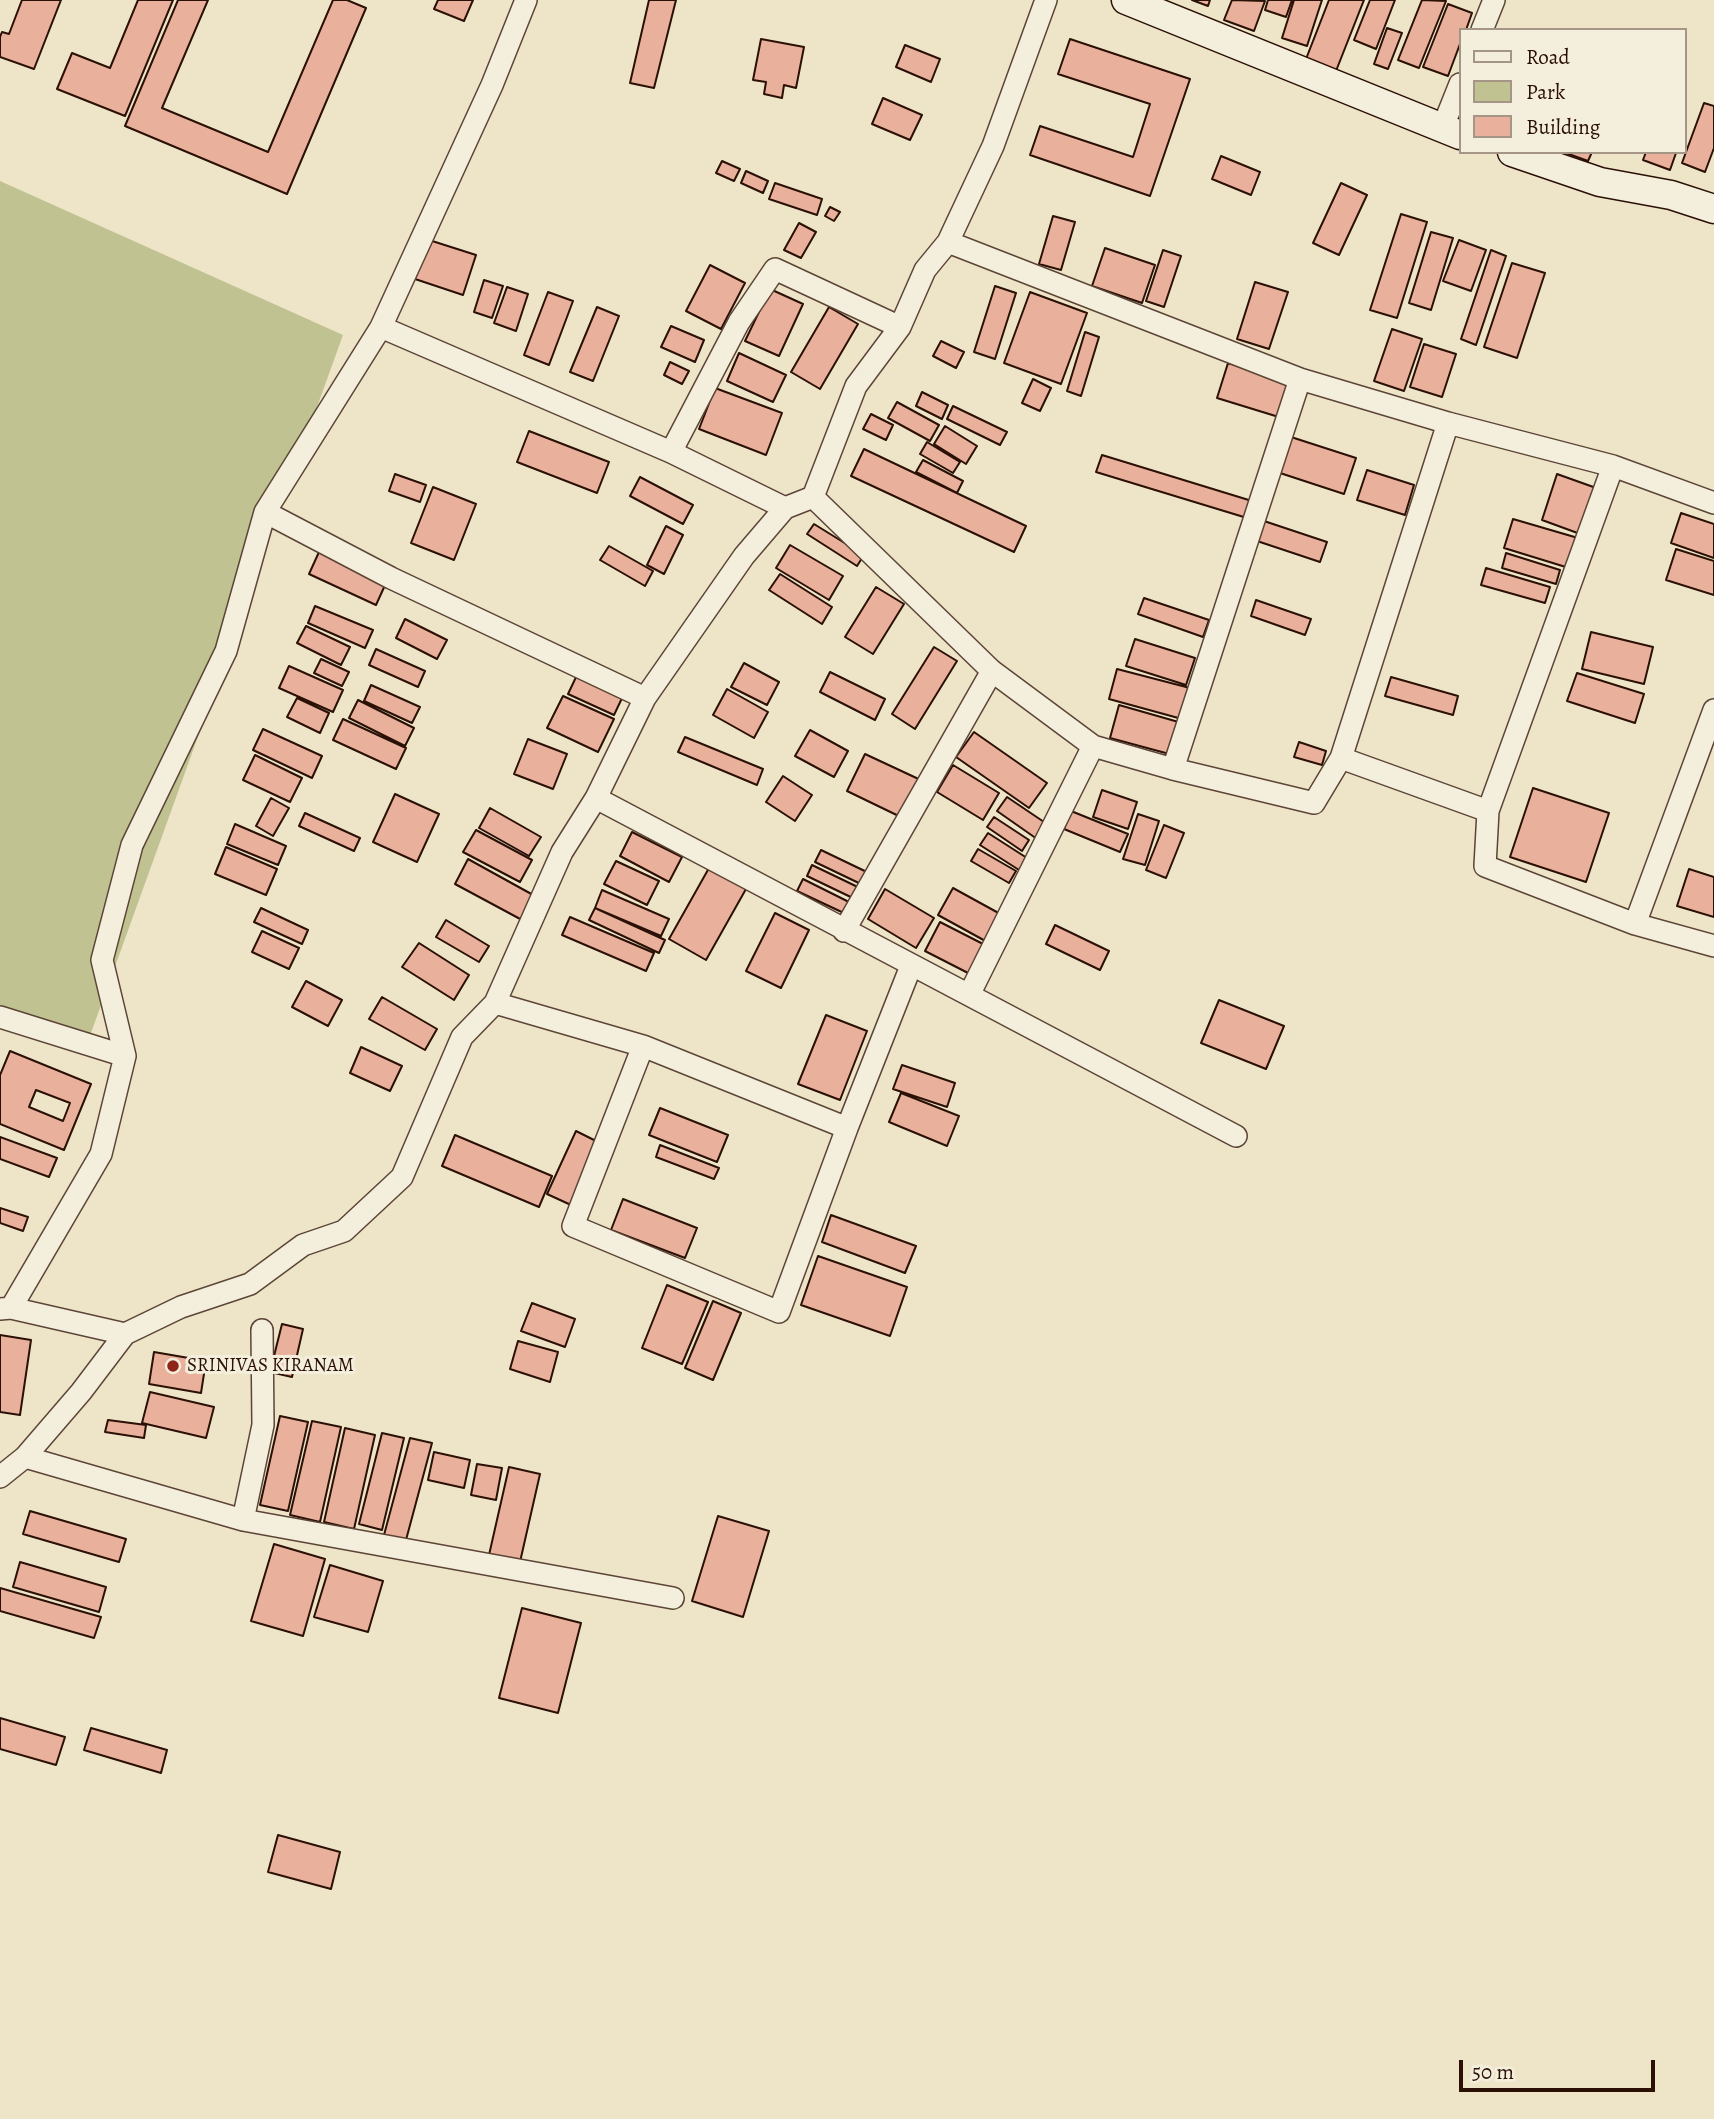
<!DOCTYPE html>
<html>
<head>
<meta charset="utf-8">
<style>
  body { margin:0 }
  #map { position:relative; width:1714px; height:2119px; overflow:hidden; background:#eee5c9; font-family:Alegreya,serif }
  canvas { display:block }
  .legend { position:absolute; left:1459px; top:28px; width:228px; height:126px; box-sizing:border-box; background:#f4eedc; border:2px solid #a49586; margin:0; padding:9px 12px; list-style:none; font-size:21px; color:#2b1005 }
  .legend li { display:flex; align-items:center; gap:14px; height:35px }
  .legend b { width:35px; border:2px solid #a49586 }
  .scale { position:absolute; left:1459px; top:2060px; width:196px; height:32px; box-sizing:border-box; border:4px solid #2b1005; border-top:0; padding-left:9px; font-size:21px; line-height:24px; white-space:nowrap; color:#2b1005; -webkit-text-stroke:5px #f4eedc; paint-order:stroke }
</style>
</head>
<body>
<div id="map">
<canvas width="1714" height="2119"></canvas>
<ul class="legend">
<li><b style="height:9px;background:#f4eedc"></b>Road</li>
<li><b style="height:19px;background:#c0c291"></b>Park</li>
<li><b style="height:19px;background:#e9b09b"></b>Building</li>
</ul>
<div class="scale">50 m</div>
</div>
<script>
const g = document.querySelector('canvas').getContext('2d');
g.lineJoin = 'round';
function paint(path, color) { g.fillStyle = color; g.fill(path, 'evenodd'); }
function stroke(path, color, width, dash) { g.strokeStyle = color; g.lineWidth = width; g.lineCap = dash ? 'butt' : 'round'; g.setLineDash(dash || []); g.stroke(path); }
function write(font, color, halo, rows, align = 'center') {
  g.font = font + ' Alegreya,serif'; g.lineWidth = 6; g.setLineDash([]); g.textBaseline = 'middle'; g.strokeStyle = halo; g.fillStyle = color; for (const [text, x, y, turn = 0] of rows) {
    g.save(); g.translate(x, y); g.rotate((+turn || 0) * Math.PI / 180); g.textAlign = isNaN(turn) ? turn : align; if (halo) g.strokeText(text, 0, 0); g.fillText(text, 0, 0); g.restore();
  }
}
paint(new Path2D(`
  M0,181L343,335L87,1044L0,1017Z`), '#c0c291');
const building = new Path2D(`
  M22,0H61L34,69L0,57V37L2,32L9,34Z
  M138,0H173L125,116L57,89L72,53L110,68Z
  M178,0H208L162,108L268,152L333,0H347L366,8L287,194L125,126Z
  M438,0H473L464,21L434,9Z
  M649,0H676L654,88L630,83Z
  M1192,0H1210L1208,6Z
  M1232,0L1265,1L1254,31L1224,20Z
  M1268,0H1292L1286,17L1265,10Z
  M1294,0H1322L1307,46L1282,38Z
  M1329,0H1364L1336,71L1306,59Z
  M1370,0H1395L1376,49L1354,40Z
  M1422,0L1446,1L1419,68L1398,60Z
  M1448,4L1472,13L1466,30H1460V44L1448,76L1423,67Z
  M1387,28L1402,33L1388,69L1374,64Z
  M761,39L804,47L796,88L784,85L782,98L764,94L766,82L753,80Z
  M1070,39L1190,79L1150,196L1030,155L1040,126L1133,157L1150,104L1058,74Z
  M905,45L940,59L931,82L896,67Z
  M883,98L922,115L910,140L872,124Z
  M1704,103L1714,106V148L1705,172L1682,163Z
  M1563,152H1592L1588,161Z
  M1646,152H1674L1676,153L1670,170L1643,160Z
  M1221,156L1260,172L1251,195L1212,179Z
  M722,161L740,169L734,181L716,173Z
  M746,171L768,181L763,193L741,183Z
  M775,183L822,199L817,215L769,199Z
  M1341,183L1367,195L1339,255L1313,243Z
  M830,207L840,212L834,221L825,216Z
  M1401,214L1427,222L1397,318L1370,310Z
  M1053,216L1075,222L1061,270L1039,264Z
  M799,223L816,232L801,258L784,250Z
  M1431,232L1453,238L1431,310L1409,303Z
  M429,240L476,255L463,295L415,279Z
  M1459,240L1486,250L1471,291L1443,281Z
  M1105,248L1155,265L1142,303L1092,286Z
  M1163,250L1181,256L1164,307L1146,301Z
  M1491,250L1506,256L1476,345L1461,339Z
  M1512,263L1545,273L1517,358L1484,347Z
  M710,265L745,283L721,329L686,311Z
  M484,280L503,286L492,318L474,312Z
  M1255,282L1288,292L1269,349L1237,339Z
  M995,286L1016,293L995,359L974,352Z
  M507,287L528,294L516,331L494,323Z
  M770,289L803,304L779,356L745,341Z
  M548,292L573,301L549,365L524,355Z
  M1030,292L1087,313L1061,384L1004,363Z
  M597,307L619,316L593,381L570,372Z
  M829,307L858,324L820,389L791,372Z
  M671,326L704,340L695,362L661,347Z
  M1392,329L1422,339L1404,391L1374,381Z
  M1085,332L1099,337L1081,396L1067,391Z
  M941,341L964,352L956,368L933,356Z
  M1424,344L1456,354L1442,397L1410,387Z
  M739,353L786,375L773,402L727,381Z
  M670,362L689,371L682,384L664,375Z
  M1228,363L1293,382L1282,418L1217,398Z
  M1033,379L1051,388L1040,411L1022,403Z
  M715,388L782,413L766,455L699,429Z
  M922,392L948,405L942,419L916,406Z
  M897,402L939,425L930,441L888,418Z
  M953,406L1007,432L1000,445L947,419Z
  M871,414L893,425L886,440L863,429Z
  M945,426L977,446L966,464L934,444Z
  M529,431L609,462L597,493L517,462Z
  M1291,437L1356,458L1344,494L1280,473Z
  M927,442L960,462L953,473L920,454Z
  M864,449L1026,526L1014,552L851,476Z
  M1102,455L1252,501L1247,518L1096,472Z
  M923,460L963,481L957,493L916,472Z
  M1367,470L1414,485L1405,515L1357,500Z
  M395,474L426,485L420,502L389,491Z
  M1557,474L1599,489L1583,535L1542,520Z
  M640,477L693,505L683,524L630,496Z
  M433,487L476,504L454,560L411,543Z
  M1681,513L1714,524V558L1671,543Z
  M1513,519L1578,538L1569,568L1504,548Z
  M1264,521L1327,542L1320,562L1257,541Z
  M814,524L864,555L857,566L807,534Z
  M666,526L683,535L664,574L647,565Z
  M790,545L843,576L829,600L776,568Z
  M609,546L653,571L645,586L600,560Z
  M1676,549L1714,561V595L1666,580Z
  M319,552L386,583L376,605L309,574Z
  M1506,553L1560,570L1556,584L1502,568Z
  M1486,568L1550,587L1545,603L1481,585Z
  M780,574L832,607L822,624L769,590Z
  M876,587L904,604L873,654L845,637Z
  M1144,598L1209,620L1203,637L1138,614Z
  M1256,600L1311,619L1305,635L1251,616Z
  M315,606L373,630L365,648L308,623Z
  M405,619L447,640L437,659L396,638Z
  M306,626L350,647L341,665L297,643Z
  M1591,632L1653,647L1644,684L1582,669Z
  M1135,639L1195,658L1186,685L1126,666Z
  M934,647L957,661L915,729L892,714Z
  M376,649L425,671L418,687L369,665Z
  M321,659L349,672L342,686L314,673Z
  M744,663L779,682L767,705L731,687Z
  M289,666L343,690L333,712L279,688Z
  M1117,669L1190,688L1182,719L1109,699Z
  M830,672L885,699L875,720L820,692Z
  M1577,673L1644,694L1635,723L1567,701Z
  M577,675L623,696L614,715L568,694Z
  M1391,677L1458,696L1453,715L1385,696Z
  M371,685L420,707L412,723L364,701Z
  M727,689L768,712L754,738L713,715Z
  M563,696L614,719L598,752L547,728Z
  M297,698L329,713L320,733L287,717Z
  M358,700L414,728L405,746L349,718Z
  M1119,705L1182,723L1173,755L1110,738Z
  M343,719L406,748L396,769L333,740Z
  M263,729L322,756L312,778L253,750Z
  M810,730L848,751L834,777L795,756Z
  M974,732L1047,783L1029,808L956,757Z
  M685,737L763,769L757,785L678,752Z
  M528,739L567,754L553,789L514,774Z
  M1299,742L1326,751L1322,765L1294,757Z
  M865,754L925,782L907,820L847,791Z
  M255,755L302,778L290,802L243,780Z
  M953,765L999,793L983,820L937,792Z
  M783,776L812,795L795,821L766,802Z
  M1533,788L1609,813L1586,882L1510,857Z
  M1102,790L1137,802L1128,829L1093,817Z
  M395,794L439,814L417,862L373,842Z
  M1007,797L1047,824L1037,839L997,811Z
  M271,798L289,808L273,836L256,826Z
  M490,808L541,837L529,856L479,828Z
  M1071,811L1128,834L1120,852L1064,829Z
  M305,813L360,838L354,851L299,826Z
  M1138,814L1159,821L1145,865L1123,859Z
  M994,817L1029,840L1022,851L987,827Z
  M235,824L286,846L278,865L227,844Z
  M1164,825L1184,833L1166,878L1146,870Z
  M476,830L532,860L520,882L463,852Z
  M632,832L682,857L669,882L620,856Z
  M988,833L1027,858L1019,870L980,845Z
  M226,847L277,869L266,895L215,874Z
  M978,849L1016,871L1009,883L971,861Z
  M821,850L871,874L865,886L815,862Z
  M468,859L535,896L522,920L455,884Z
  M616,861L659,881L647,905L604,884Z
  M812,865L864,890L859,901L807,876Z
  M709,868L746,889L706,960L669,939Z
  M1689,869L1714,877V917L1677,906Z
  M803,879L853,904L848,915L797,891Z
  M953,888L1004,916L989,943L938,915Z
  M885,889L934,918L916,948L868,919Z
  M602,890L669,919L661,936L595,908Z
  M261,908L308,930L302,944L254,922Z
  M595,908L665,940L659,953L589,920Z
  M775,913L809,930L781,988L746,971Z
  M570,917L654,953L646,971L562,935Z
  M446,920L489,946L479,962L436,937Z
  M940,922L985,945L970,974L925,951Z
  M1055,925L1109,951L1100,970L1046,944Z
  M262,931L299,948L289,969L252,952Z
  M419,943L469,975L454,1000L402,967Z
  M306,981L342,1000L328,1026L292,1007Z
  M382,997L437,1029L425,1050L369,1019Z
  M1219,1000L1284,1026L1266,1069L1201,1043Z
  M826,1015L867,1031L840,1100L798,1084Z
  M361,1047L402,1066L390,1091L350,1073Z
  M10,1051L91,1084L64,1150L0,1124V1075ZM36,1090L70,1103L63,1121L29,1107Z
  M902,1065L955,1083L947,1107L893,1089Z
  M901,1093L959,1116L947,1146L889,1122Z
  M660,1108L728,1135L717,1162L649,1135Z
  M576,1131L600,1143L571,1205L547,1194Z
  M455,1135L552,1176L539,1207L442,1166Z
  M0,1137L57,1158L49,1177L0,1159Z
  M660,1145L719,1168L714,1179L656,1157Z
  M623,1199L697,1228L685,1258L611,1230Z
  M0,1208L28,1217L23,1231L0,1223Z
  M831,1215L916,1246L905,1273L822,1242Z
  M818,1256L907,1287L890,1336L801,1305Z
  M667,1285L708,1302L682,1364L642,1348Z
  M713,1301L741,1313L713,1380L685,1368Z
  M532,1303L575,1319L565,1347L521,1331Z
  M282,1324L303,1329L292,1377L270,1372Z
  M0,1335L31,1340L20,1415L0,1412Z
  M518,1341L558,1352L550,1382L510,1369Z
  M154,1352L206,1361L201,1393L149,1384Z
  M150,1392L214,1407L206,1438L142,1423Z
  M280,1416L308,1422L288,1511L260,1505Z
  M108,1420L146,1425L144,1438L105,1432Z
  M312,1421L341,1427L320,1522L290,1515Z
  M345,1428L375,1435L354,1529L324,1522Z
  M382,1433L404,1438L382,1530L359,1524Z
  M410,1438L432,1443L406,1540L384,1535Z
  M434,1452L470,1460L464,1488L428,1480Z
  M477,1464L502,1468L496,1500L471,1495Z
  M509,1467L540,1474L520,1562L489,1555Z
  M30,1511L126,1539L119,1562L23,1534Z
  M718,1516L769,1531L743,1617L692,1601Z
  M274,1544L325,1559L303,1636L251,1621Z
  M20,1562L106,1587L99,1612L13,1587Z
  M330,1565L383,1581L368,1632L314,1617Z
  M0,1588L101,1617L94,1638L0,1611Z
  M522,1608L581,1623L558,1713L499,1698Z
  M0,1718L65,1737L56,1765L0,1749Z
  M91,1728L167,1750L161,1773L84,1750Z
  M278,1835L340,1852L331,1889L268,1872Z`);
paint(building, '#e9b09b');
stroke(building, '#2b1005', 2);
const street = new Path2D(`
  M526,0L492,85L381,327L671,452L785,508
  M1482,30L1494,0
  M1442,129L1460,84
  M948,242L1300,379
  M671,452L739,322L775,269L900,327
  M813,497L992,671L1093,746L1173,769
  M1714,503L1613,466L1488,811L1485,866L1635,924L1714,946
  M265,512L391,578L645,698
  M1341,758L1314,803L1173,769L1300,379L1448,423
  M596,798L969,995L1093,746
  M1488,811L1341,758L1448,423L1613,466
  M1635,924L1714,710
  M844,931L992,671
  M969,995L1236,1136
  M495,1003L643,1046L847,1128L911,966
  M0,1017L125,1056
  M643,1046L573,1226L779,1312L847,1128
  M11,1308L101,1154L125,1056L102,960L132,845L226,651L265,512L381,327
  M0,1309L11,1308L125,1334
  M25,1457L243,1520L263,1425L262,1330
  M0,1477L25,1457L81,1392L125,1334L181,1307L250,1284L303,1245L344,1231L402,1177L462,1037L495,1003L562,852L596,798L645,698L744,556L785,508L813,497L856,386L900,327L925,270L948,242L993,146L1046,0
  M243,1520L673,1598`);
const secondary = new Path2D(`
  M1126,0L1460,135
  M1512,152L1600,182L1671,195L1714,209`);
stroke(street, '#5c4536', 24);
stroke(secondary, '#2b1005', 31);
stroke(street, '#f4eedc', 21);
stroke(secondary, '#f4eedc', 28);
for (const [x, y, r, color] of [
  [173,1366,7,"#8f2418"]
]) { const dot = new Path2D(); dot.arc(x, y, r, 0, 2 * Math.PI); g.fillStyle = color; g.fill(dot); stroke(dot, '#f4eedc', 2.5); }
write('19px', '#2b1005', '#f4eedc', [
  ["SRINIVAS KIRANAM",187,1366]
], 'left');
</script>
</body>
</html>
